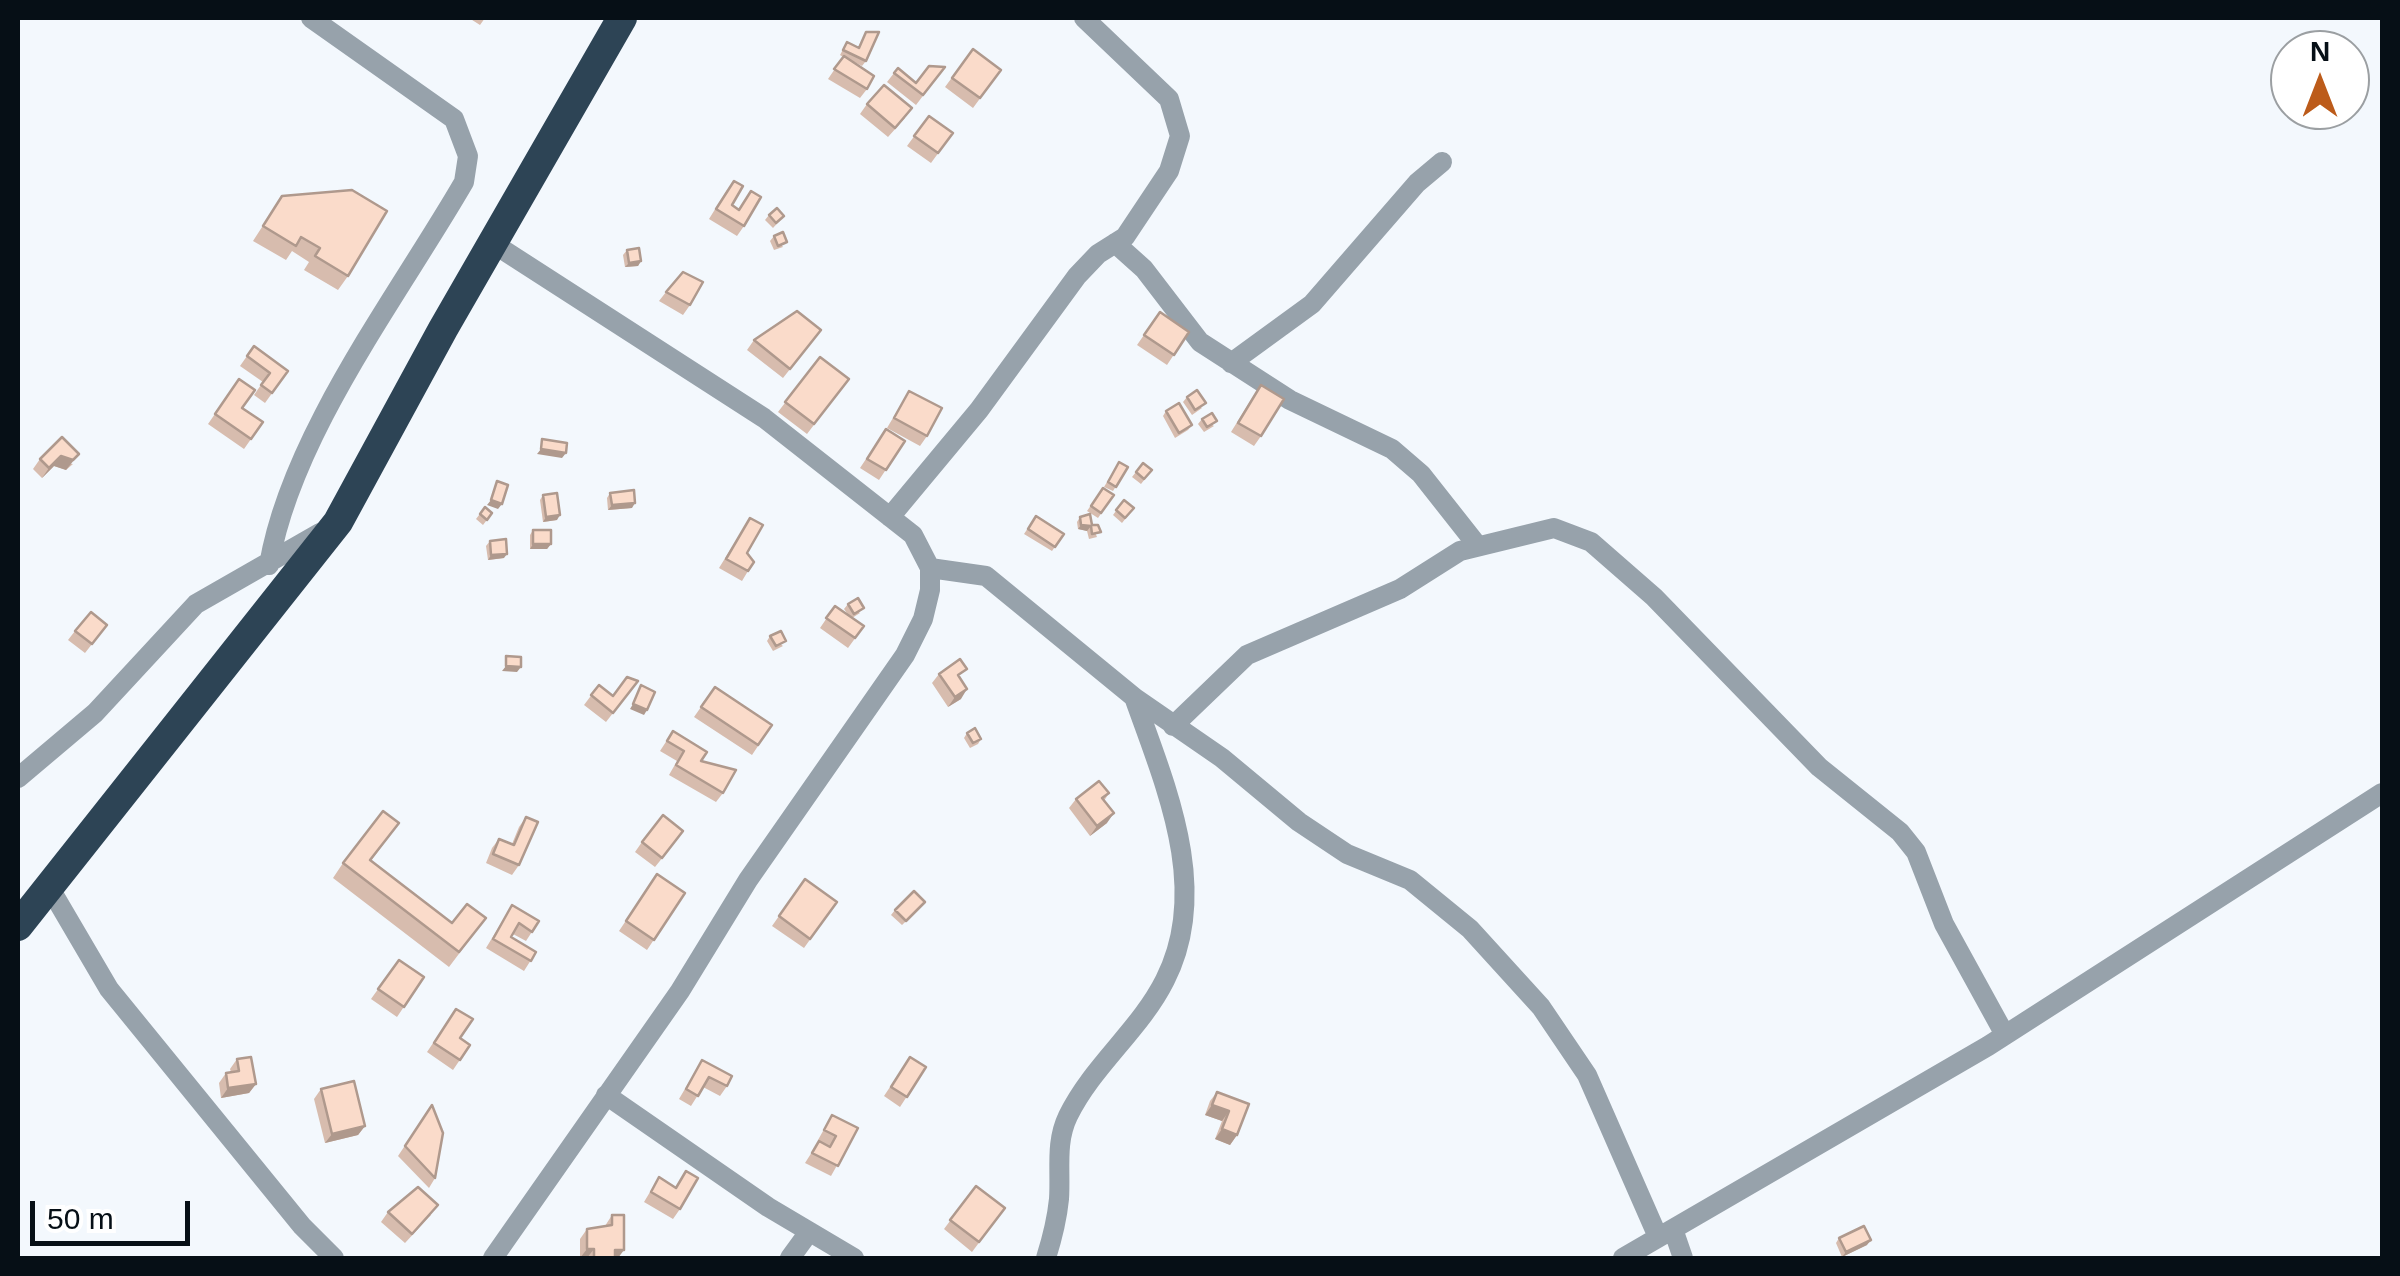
<!DOCTYPE html>
<html>
<head>
<meta charset="utf-8">
<style>
  body { margin:0 }
  #map { position:relative; width:2400px; height:1276px; overflow:hidden; background:#f3f8fd; font-family:Helvetica,sans-serif }
  canvas { display:block }
  .frame { position:absolute; inset:0; border:20px solid #060f16; pointer-events:none }
  .north { position:absolute; left:2270px; top:30px; width:100px; height:100px; box-sizing:border-box; background:#fff; border:2px solid #9b9fa2; border-radius:50%; rotate:0deg; font-size:28px; font-weight:700; line-height:40px; text-align:center; color:#060f16 }
  .north::after { content:''; display:block; margin:auto; width:35px; height:45px; background:#bc5b1a; clip-path:polygon(50% 0,100% 100%,50% 72%,0 100%) }
  .scale { position:absolute; left:30px; top:1201px; width:160px; height:45px; box-sizing:border-box; border:5px solid #060f16; border-top:0; padding-left:12px; font-size:30px; line-height:35px; white-space:nowrap; color:#060f16; -webkit-text-stroke:8px #fff; paint-order:stroke }
</style>
</head>
<body>
<div id="map">
<canvas width="2400" height="1276"></canvas>
<div class="frame"></div>
<div class="north">N</div>
<div class="scale">50 m</div>
</div>
<script>
const g = document.querySelector('canvas').getContext('2d');
g.lineJoin = 'round';
function stroke(path, color, width, dash) { g.strokeStyle = color; g.lineWidth = width; g.lineCap = dash ? 'butt' : 'round'; g.setLineDash(dash || []); g.stroke(path); }
function paint(path, color) { g.fillStyle = color; g.fill(path, 'evenodd'); }
stroke(new Path2D(`
  M1115,243L1144,269L1200,342L1290,400L1392,449L1421,474L1477,545
  M1231,363L1312,304L1417,183L1442,162
  M890,517L979,410L1077,276L1098,254L1125,237L1169,171L1180,136L1169,99L1084,18
  M269,565C291,435 398,296 464,182L468,156L454,119L311,18
  M930,568L986,576L1135,698L1222,758L1299,822L1347,854L1410,880L1470,929L1541,1007L1587,1075L1658,1237
  M1173,726L1247,655L1400,589L1460,551L1554,528L1591,542L1654,597L1819,767L1900,832L1916,852L1944,924L2005,1035
  M18,778L95,713L196,604L320,533
  M48,885L109,989L302,1226L334,1258
  M606,1095L768,1207L854,1258
  M1673,1229L1683,1258
  M493,1258L680,991L748,880L905,655L923,619L930,590V568L913,535L764,418L494,244
  M790,1258L809,1232
  M1046,1258C1052,1239 1057,1219 1059,1199C1061,1170 1055,1143 1068,1116C1093,1065 1140,1030 1165,980C1211,890 1166,787 1135,700
  M1623,1258L1988,1046L2382,793`), '#97a2ab', 20);
stroke(new Path2D(`
  M18,926L338,522L443,329L622,18`), '#2d4455', 30);
paint(new Path2D(`
  M469,18H485L480,25Z
  M866,32V61L862,66L850,60L867,89L860,98L828,79L843,57L840,55L847,42L858,48Z
  M973,49L1001,70L973,108L945,87Z
  M945,67L916,105L887,82L898,68L916,83Z
  M867,104L905,118L888,137L860,114Z
  M929,116L953,133L931,163L907,146Z
  M727,190L732,205L744,226L737,236L709,219Z
  M282,196L348,276L338,290L304,270L309,262L292,251L286,260L253,241Z
  M769,215L784,216L773,228L765,220Z
  M774,236L783,247L774,250L770,241Z
  M627,250L641,261L638,266L625,267L623,255Z
  M666,292L690,305L683,315L659,301Z
  M1160,312L1189,332L1167,365L1137,345Z
  M821,330L783,378L747,350L754,340Z
  M254,346L288,371L265,403L254,395L263,382L240,366Z
  M820,357L849,379L807,434L778,412Z
  M239,379L242,408L263,422L244,449L208,424Z
  M909,391L927,436L920,446L887,428Z
  M1254,395L1261,436L1254,446L1231,432Z
  M1187,397L1202,408L1192,415L1183,402Z
  M1166,411L1192,425L1188,430L1175,438L1163,416Z
  M1202,419L1214,426L1204,432L1198,424Z
  M886,429L905,441L879,480L860,468Z
  M40,459L73,464L66,470L54,466L42,478L33,469Z
  M1119,462L1128,467L1113,491L1104,487Z
  M1143,463L1152,470L1141,484L1132,477Z
  M1103,488L1114,495L1098,518L1087,511Z
  M610,493L632,508L608,510L607,498Z
  M543,495L557,520L543,522L540,500Z
  M1124,500L1134,508L1122,523L1113,515Z
  M485,507L492,513L483,525L476,519Z
  M1036,516L1064,534L1052,551L1024,534Z
  M1080,517L1092,525L1097,537L1089,539L1087,531L1078,529L1077,522Z
  M750,518L747,553L748,571L742,581L719,568Z
  M533,530L551,544L547,549H530V535Z
  M490,541L504,558L488,560L486,546Z
  M848,604L860,613L852,618L864,626L848,648L820,628L835,606L849,616L844,609Z
  M107,625L85,653L68,640L75,631Z
  M770,636L783,646L773,651L767,641Z
  M939,674L961,699L948,707L932,683Z
  M638,681L606,722L584,705L599,685L613,696Z
  M715,687L772,725L752,755L694,717Z
  M673,731L723,793L716,802L669,775L677,761L660,751Z
  M967,733L981,739L978,744L970,748L964,738Z
  M1109,793L1104,801L1107,823L1090,836L1069,808L1076,799Z
  M526,817L519,865L512,875L486,863L492,848L499,839L512,844L519,827Z
  M399,823L371,861L452,923L486,918L449,967L333,878L343,863Z
  M676,841L655,867L635,852L642,842Z
  M657,874L685,893L647,950L619,931Z
  M805,879L837,902L804,948L772,926Z
  M512,905L539,921L526,941L513,934L511,937L536,952L524,971L486,948Z
  M921,907L902,925L891,915L895,910Z
  M399,960L424,977L397,1017L371,999Z
  M456,1009L460,1038L470,1045L453,1070L427,1052Z
  M910,1057L926,1067L900,1107L884,1096Z
  M237,1059L256,1084L249,1093L221,1098L219,1083L226,1073L231,1072L230,1069Z
  M702,1060L727,1086L720,1096L703,1087L691,1106L679,1099Z
  M321,1089L365,1126L358,1135L325,1143L314,1099Z
  M1217,1092L1237,1135L1230,1145L1215,1139L1222,1121L1205,1115L1210,1101Z
  M432,1105L435,1178L429,1188L398,1156Z
  M832,1115L858,1128L831,1176L805,1163L819,1141L829,1146L818,1140Z
  M659,1177L676,1187L680,1209L673,1219L644,1202Z
  M976,1186L1005,1208L972,1252L944,1229Z
  M388,1212L431,1215L405,1243L381,1222Z
  M612,1215L618,1258H580V1239L587,1229L605,1226Z
  M1839,1238L1867,1245L1842,1257L1836,1243Z`), '#d7bcae');
paint(new Path2D(`
  M641,261L638,266L625,267L629,263Z
  M541,449L566,453L562,458L537,454Z
  M79,454L66,470L54,466L42,478L49,468L61,456Z
  M491,500L502,504L498,509L487,505Z
  M635,503L632,508L608,510L612,505Z
  M560,515L557,520L543,522L546,517Z
  M1081,525L1091,526L1087,531L1078,529Z
  M533,544H551L547,549H530Z
  M507,554L504,558L488,560L491,555Z
  M506,666L521,667L517,672L502,671Z
  M967,689L961,699L948,707L955,697Z
  M633,704L647,710L644,715L630,709Z
  M1114,813L1107,823L1090,836L1097,826Z
  M256,1084L249,1093L221,1098L228,1088Z
  M1212,1105L1229,1111L1222,1121L1205,1115Z
  M365,1126L358,1135L325,1143L332,1134Z
  M1222,1129L1237,1135L1230,1145L1215,1139Z
  M1871,1240L1867,1245L1842,1257L1846,1252Z
  M587,1249H594L587,1258H580Z
  M615,1250H624L618,1258H608Z`), '#af998d');
const building = new Path2D(`
  M866,32H879L866,61L843,50L847,42L859,48Z
  M973,49L1001,70L980,98L952,78Z
  M844,56L874,76L867,89L834,69Z
  M929,66L945,67L923,95L894,73L898,68L916,83Z
  M884,85L912,108L895,128L867,104Z
  M929,116L953,133L938,153L914,136Z
  M734,181L743,186L732,205L739,210L751,191L761,197L744,226L716,209Z
  M352,190L387,211L348,276L315,256L320,248L301,237L296,246L263,226L282,196Z
  M777,208L784,216L776,223L769,215Z
  M783,232L787,242L778,246L774,236Z
  M639,248L641,261L629,263L627,250Z
  M683,272L703,282L690,305L666,292Z
  M797,311L821,330L790,369L754,340Z
  M1160,312L1189,332L1174,355L1144,335Z
  M254,346L288,371L272,393L261,385L270,373L247,356Z
  M820,357L849,379L814,424L785,402Z
  M239,379L255,390L242,408L263,422L251,439L215,414Z
  M1261,385L1284,399L1261,436L1238,423Z
  M1197,390L1206,403L1195,410L1187,397Z
  M909,391L942,408L927,436L894,418Z
  M1179,403L1192,425L1179,433L1166,411Z
  M1212,413L1217,421L1207,427L1202,419Z
  M886,429L905,441L886,470L867,459Z
  M62,437L79,454L73,460L61,456L49,468L40,459Z
  M542,439L567,443L566,453L541,449Z
  M1119,462L1128,467L1116,487L1108,482Z
  M1143,463L1152,470L1144,479L1136,472Z
  M497,481L508,485L502,504L491,500Z
  M1103,488L1114,495L1101,513L1091,506Z
  M634,490L635,503L612,505L610,493Z
  M557,493L560,515L546,517L543,495Z
  M1124,500L1134,508L1125,518L1116,510Z
  M485,507L492,513L487,520L480,514Z
  M1090,514L1092,525H1098L1101,532L1092,534L1091,526L1081,525L1080,517Z
  M1036,516L1064,534L1055,547L1028,529Z
  M750,518L763,525L747,553L754,562L748,571L726,559Z
  M533,530H551V544H533Z
  M506,539L507,554L491,555L490,541Z
  M858,598L864,608L854,614L848,604Z
  M835,606L864,626L855,638L826,618Z
  M91,612L107,625L92,644L75,631Z
  M781,631L786,641L776,646L770,636Z
  M506,656L521,657V667L506,666Z
  M960,659L967,669L958,675L967,689L955,697L939,674Z
  M627,677L638,681L613,713L591,695L599,685L613,696Z
  M641,685L655,692L647,710L633,704Z
  M715,687L772,725L758,745L701,707Z
  M975,728L981,739L973,743L967,733Z
  M673,731L707,752L701,761L736,770L723,793L676,765L684,751L667,741Z
  M1099,781L1109,793L1102,798L1114,813L1097,826L1076,799Z
  M383,811L399,823L370,860L452,923L467,904L486,918L459,952L343,863Z
  M663,815L683,831L662,858L642,842Z
  M526,817L538,822L519,865L493,854L499,839L514,845Z
  M657,874L685,893L654,940L626,921Z
  M805,879L837,902L810,939L779,916Z
  M914,891L925,902L906,921L895,910Z
  M512,905L539,921L532,932L519,923L511,937L536,952L531,961L493,939Z
  M399,960L424,977L404,1007L378,989Z
  M456,1009L473,1019L460,1038L470,1045L460,1060L434,1043Z
  M251,1057L256,1084L228,1088L226,1073L239,1071L237,1059Z
  M910,1057L926,1067L907,1097L891,1087Z
  M702,1060L732,1076L727,1086L709,1077L698,1096L686,1089Z
  M354,1081L365,1126L332,1134L321,1089Z
  M1217,1092L1249,1104L1237,1135L1222,1129L1229,1111L1212,1105Z
  M432,1105L443,1133L435,1178L405,1146Z
  M832,1115L858,1128L838,1166L812,1153L819,1141L830,1147L836,1136L824,1130Z
  M686,1171L698,1178L680,1209L651,1192L659,1177L676,1188Z
  M976,1186L1005,1208L979,1242L950,1220Z
  M418,1187L438,1205L412,1234L388,1212Z
  M612,1215H624V1250H615V1258H594V1249H587V1229L612,1225Z
  M1864,1226L1871,1240L1846,1252L1839,1238Z`);
paint(building, '#fadbca');
stroke(building, '#af998d', 2.5);
</script>
</body>
</html>
